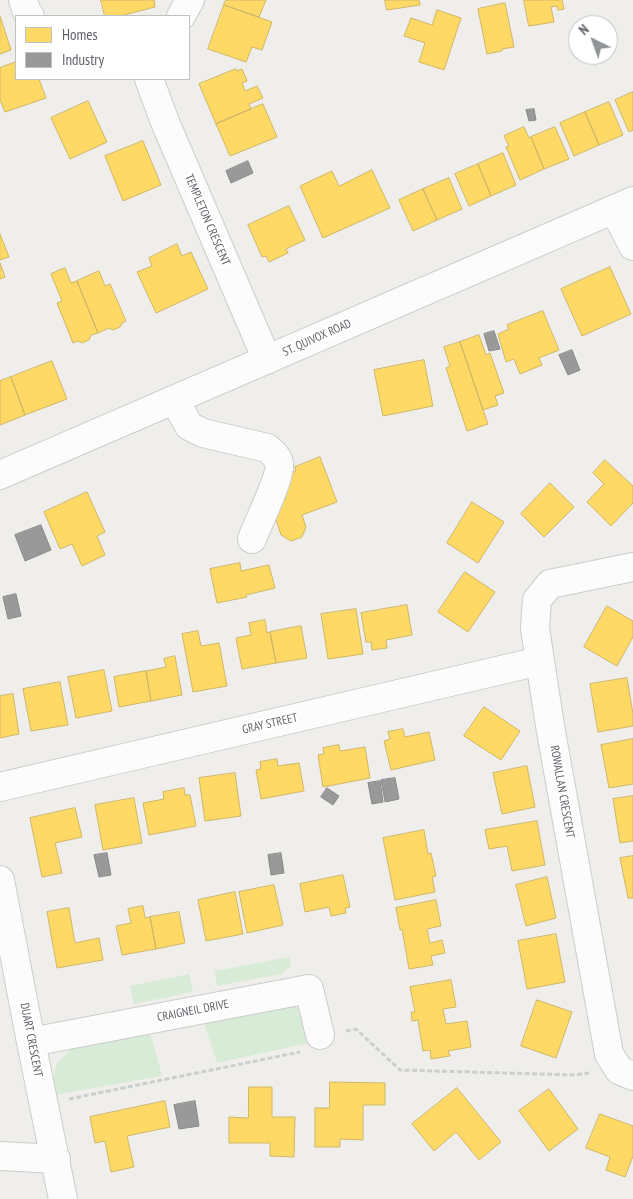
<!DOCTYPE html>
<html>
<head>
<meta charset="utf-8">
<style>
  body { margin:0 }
  #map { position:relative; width:633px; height:1199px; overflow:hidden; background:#efeeea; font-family:"PT Sans Narrow",sans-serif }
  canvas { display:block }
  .legend { position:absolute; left:15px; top:15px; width:175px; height:65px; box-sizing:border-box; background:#fff; border:1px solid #bfc1c3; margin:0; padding:6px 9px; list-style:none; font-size:15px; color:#5f6368 }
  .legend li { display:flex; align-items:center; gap:10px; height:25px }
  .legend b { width:25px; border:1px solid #bfc1c3 }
  .north { position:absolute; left:568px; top:15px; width:50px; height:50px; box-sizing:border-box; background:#fff; border:1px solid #bfc1c3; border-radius:50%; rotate:318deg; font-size:14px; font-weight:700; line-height:20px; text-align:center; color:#5f6368 }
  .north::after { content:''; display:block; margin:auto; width:18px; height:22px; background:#919496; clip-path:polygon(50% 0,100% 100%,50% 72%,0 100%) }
</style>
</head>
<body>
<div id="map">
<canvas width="633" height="1199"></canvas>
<ul class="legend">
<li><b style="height:14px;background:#ffd966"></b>Homes</li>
<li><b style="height:14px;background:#999"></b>Industry</li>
</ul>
<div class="north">N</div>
</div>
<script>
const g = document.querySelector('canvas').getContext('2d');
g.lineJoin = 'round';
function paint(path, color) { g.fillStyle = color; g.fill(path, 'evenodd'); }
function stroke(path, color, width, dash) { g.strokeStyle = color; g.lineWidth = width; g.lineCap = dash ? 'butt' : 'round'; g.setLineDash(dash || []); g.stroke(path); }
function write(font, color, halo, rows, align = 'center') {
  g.font = font + ' "PT Sans Narrow",sans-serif'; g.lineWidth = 5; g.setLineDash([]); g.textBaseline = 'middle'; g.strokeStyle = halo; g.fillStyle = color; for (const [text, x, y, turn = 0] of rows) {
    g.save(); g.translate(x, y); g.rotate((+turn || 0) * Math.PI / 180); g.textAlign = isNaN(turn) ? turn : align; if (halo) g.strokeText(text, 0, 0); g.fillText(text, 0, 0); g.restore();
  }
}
paint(new Path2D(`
  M289,957L291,966L281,974L217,986L215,971Z
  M189,974L193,992L134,1004L130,986Z
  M295,1005L304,1017L309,1043L217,1063L203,1020Z
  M150,1032L162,1076L54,1095L53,1076L58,1062L74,1046Z`), '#d8ebd6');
const homes = new Path2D(`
  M101,0H154L155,7L120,16H105Z
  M226,0H266L259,17L224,5Z
  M385,0H419L420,5L387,10Z
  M524,0H562L564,9L558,10L557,6L551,7L554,22L529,26Z
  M505,3L514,47L502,49V51L487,54L478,9Z
  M224,5L272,22L262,50L252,47L246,62L208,49Z
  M437,10L461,18L444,70L419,62L425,43L404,36L411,18L432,25Z
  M0,16L11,50L0,54Z
  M16,62V79H39L46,98L5,112L0,100V68Z
  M236,69L237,71L242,69L247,81L242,83L245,91L257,86L263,98L249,104L251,109L216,124L199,84Z
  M633,92V130L629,132L615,100Z
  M88,101L107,142L70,159L51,118Z
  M609,102L623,135L599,145L585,112Z
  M263,104L277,137L230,156L216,124Z
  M585,112L599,145L574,156L560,123Z
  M524,127L529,138L531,137L544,169L520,180L506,147L509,146L504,136Z
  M555,127L569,159L544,169L531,137Z
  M143,141L161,185L123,201L105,156Z
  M503,153L516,185L491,196L478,164Z
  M478,164L491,196L469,206L455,174Z
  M372,170L390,208L323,238L300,186L332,171L339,186Z
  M449,178L462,209L437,220L423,189Z
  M423,189L437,220L413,231L399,200Z
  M289,206L305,240L286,249L288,253L269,262L266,256L262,257L248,225Z
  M0,234L9,257L0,260Z
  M177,244L182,256L191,252L208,289L156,313L137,272L152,266L149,258Z
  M0,263L5,277L0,279Z
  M610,267L631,314L582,336L561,289Z
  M65,268L71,283L77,281L98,333L91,335L89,340L82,343L78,341L73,343L57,303L62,301L51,274Z
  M99,271L105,286L110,284L126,321L122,323L120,327L113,330L109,328L98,333L77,281Z
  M543,311L559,350L539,358L542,365L520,374L514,359L506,362L498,334L509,329L507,325Z
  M479,335L486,355L490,353L504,393L495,396L498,405L483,410L460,342Z
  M460,342L488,424L467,431L446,368L450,366L444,347Z
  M424,360L433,406L383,416L374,370Z
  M52,361L67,399L25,415L11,377Z
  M11,377L25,415L0,425V381Z
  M320,457L337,502L302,515L306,527L302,537L291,541L281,535L271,504L286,499L278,478L296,471L295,467Z
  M605,460L633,486V503L611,526L587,502L604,484L593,473Z
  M550,483L574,507L544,537L521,514Z
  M87,492L105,532L97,536L105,555L82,566L72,544L60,549L44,512Z
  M472,502L504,522L478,563L447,543Z
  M240,563L241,571L269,565L275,588L246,595L247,597L217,603L210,569Z
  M465,572L495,592L468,632L438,612Z
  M407,605L412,635L386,640L387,648L372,650L371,642H366L361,613Z
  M607,606L633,621V637L617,666L584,647Z
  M356,609L363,654L328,659L321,614Z
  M265,620L267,633L270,632L276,663L242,669L236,638L251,635L249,623Z
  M301,626L307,658L276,663L270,632Z
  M198,631L201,646L219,643L227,686L193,692L182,634Z
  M175,656L182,695L151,701L146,671L166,667L164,659Z
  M104,670L112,711L76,718L68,677Z
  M146,671L151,701L119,707L114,677Z
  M627,678L633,714V726L598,732L590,684Z
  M60,682L68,725L31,731L23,689Z
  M13,694L19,734L0,738V696Z
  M484,707L520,731L501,760L464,736Z
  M403,729L405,737L429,732L435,760L391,770L384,741L390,739L388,732Z
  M633,739V784L609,788L601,745Z
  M339,745L340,751L365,747L370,778L323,787L318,755L324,754L323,748Z
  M277,759L278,766L299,763L304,791L261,799L256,770L261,769L260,762Z
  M527,766L535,807L502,814L493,773Z
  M235,773L241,816L205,821L199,778Z
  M184,788L185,795H190L196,826L149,835L143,803L164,799L163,792Z
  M633,796V841L620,843L613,799Z
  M134,798L142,843L103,850L95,805Z
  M75,808L82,837L55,843L62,873L42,877L30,818Z
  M537,821L545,865L512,871L507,846L489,849L485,830Z
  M424,830L428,854L431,853L436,876L432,877L435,892L395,900L383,838Z
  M633,856V898H628L620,858Z
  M343,875L350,907L345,908L346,913L331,916L329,907L305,912L300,884Z
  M547,877L556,918L526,926L516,885Z
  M274,885L283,925L247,933L239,892Z
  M235,892L243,934L206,941L198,900Z
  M436,900L441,926L427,929L430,943L442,940L445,953L431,956L433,965L409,969L402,929L400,930L396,908Z
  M143,906L145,918L150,917L156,949L122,955L116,926L131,923L128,909Z
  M69,908L75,943L99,938L103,960L57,968L47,912Z
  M179,912L185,943L156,949L150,917Z
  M556,934L565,982L527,989L518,941Z
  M451,980L456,1007L443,1009L446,1024L467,1021L471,1047L448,1051L450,1056L431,1059L430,1050L423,1051L418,1020L412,1021L411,1012H415L410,987Z
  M537,1000L572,1012L556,1058L521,1046Z
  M330,1082L385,1083V1105H363V1140L340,1139V1147H315V1108H329Z
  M249,1087H272V1117H295L294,1157L270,1156V1143H229V1117L248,1118Z
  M457,1088L501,1142L479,1160L456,1132L434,1151L412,1124Z
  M549,1089L578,1129L549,1151L519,1111Z
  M165,1101L170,1127L127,1136L134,1167L111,1172L105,1141L95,1143L90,1117Z
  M600,1114L633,1126V1156L625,1177L606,1170L610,1157L586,1148Z`);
paint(homes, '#ffd966');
stroke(homes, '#cfb667', 1);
const industry = new Path2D(`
  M534,109L536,120L529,121L526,110Z
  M248,161L253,173L231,183L226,171Z
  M494,331L500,349L489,351L484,334Z
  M572,350L580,370L568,375L559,355Z
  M41,525L51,550L25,561L15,535Z
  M16,594L21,616L8,619L3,597Z
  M395,778L399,799L385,802L381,780Z
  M380,781L383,802L372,804L368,783Z
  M327,788L339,796L333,805L321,797Z
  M107,853L111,875L99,877L94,855Z
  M281,853L284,873L271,875L268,855Z
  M195,1101L199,1126L179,1129L174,1105Z`);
paint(industry, '#999');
stroke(industry, '#88898a', 1);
const minor = new Path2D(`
  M23,0L27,12L30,16
  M181,16L190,0
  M149,79L165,122L267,360
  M614,209L633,246
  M175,400L189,426L203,433L267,448C272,452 277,456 279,463C282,475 257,525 252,539
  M0,475L633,201
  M633,567L550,584L537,600L535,628L550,726L609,1054L619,1070L633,1076
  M0,787L540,661
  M0,880L31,1042L63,1199
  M31,1042L309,989L320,1035
  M0,1156L56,1159`);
stroke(minor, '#cbcccc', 30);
stroke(new Path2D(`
  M346,1031L356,1029L400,1070L574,1075L589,1073
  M69,1099L300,1052`), '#cacfcc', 3, [5, 2.5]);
stroke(minor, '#fdfcfc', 28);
write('12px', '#5f6368', '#fff', [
  ["TEMPLETON CRESCENT",207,220,67],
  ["ST. QUIVOX ROAD",317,338,-24],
  ["GRAY STREET",270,724,-13],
  ["ROWALLAN CRESCENT",562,792,80],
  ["CRAIGNEIL DRIVE",193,1011,-11],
  ["DUART CRESCENT",31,1040,79]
]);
</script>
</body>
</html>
